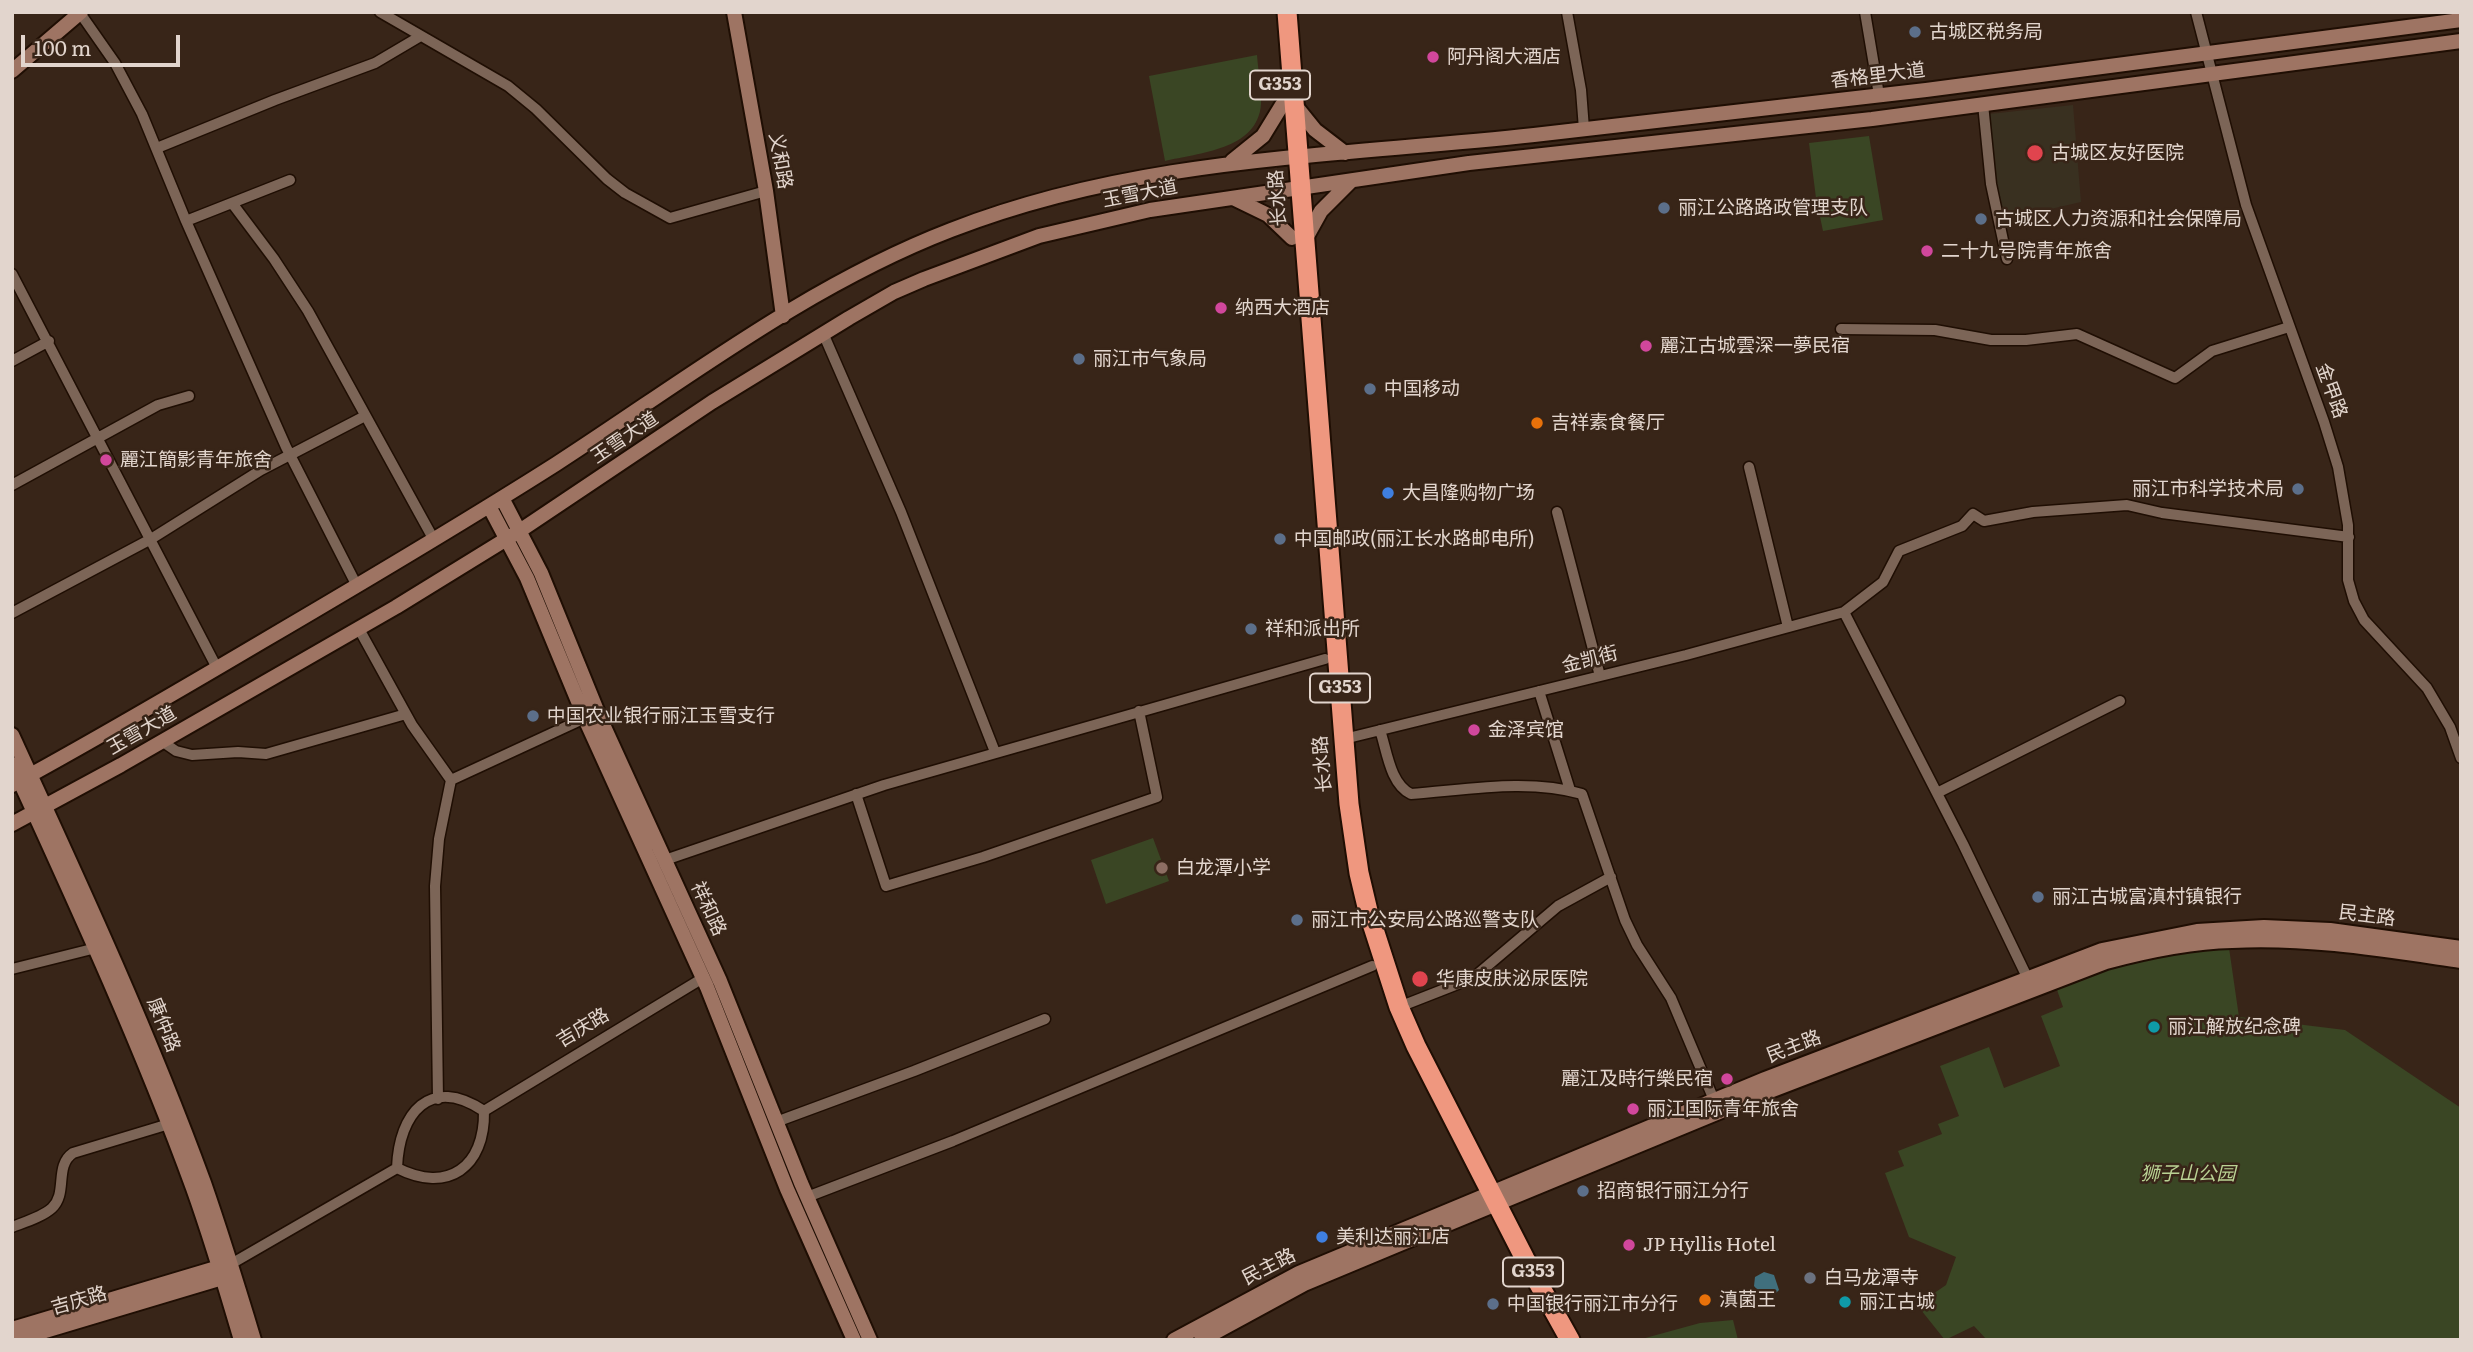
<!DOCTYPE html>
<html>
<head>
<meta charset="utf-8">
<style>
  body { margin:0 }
  #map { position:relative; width:2473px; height:1352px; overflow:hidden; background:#382518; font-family:Literata,serif }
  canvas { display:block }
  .frame { position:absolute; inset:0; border:14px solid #e2d5cd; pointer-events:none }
  .scale { position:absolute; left:21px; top:35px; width:159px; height:32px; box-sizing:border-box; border:4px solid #e2d5cd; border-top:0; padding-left:9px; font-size:21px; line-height:24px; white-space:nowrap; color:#e2d5cd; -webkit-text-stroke:5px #382518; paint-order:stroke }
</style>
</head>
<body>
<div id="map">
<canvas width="2473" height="1352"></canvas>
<div class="frame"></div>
<div class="scale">100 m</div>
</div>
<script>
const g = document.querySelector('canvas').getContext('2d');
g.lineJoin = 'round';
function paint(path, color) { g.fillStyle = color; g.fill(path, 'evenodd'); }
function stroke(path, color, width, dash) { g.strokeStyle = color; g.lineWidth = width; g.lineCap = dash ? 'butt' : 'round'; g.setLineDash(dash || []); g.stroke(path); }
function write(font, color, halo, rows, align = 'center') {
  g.font = font + ' Literata,"Noto Sans SC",serif'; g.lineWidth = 5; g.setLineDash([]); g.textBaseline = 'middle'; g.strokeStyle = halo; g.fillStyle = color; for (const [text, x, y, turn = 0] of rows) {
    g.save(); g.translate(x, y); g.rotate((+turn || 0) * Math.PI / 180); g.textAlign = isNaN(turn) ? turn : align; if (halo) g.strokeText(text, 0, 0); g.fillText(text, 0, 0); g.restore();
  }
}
paint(new Path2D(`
  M2073,105L2081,202L2003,220L1997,192L1989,114Z`), '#393020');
paint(new Path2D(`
  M1257,55C1258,71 1262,88 1261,104C1258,150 1198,153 1165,161L1149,76Z
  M1869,136L1883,220L1823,231L1816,198L1809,143Z
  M1153,838L1169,881L1106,904L1091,860Z
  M2229,948L2239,1017L2345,1030L2461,1108V1340H1987L1974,1326L1945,1340L1917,1305L1946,1285L1956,1257L1909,1237L1885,1173L1904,1166L1898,1151L1942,1134L1938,1124L1959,1116L1940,1066L1989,1047L2004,1088L2060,1066L2041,1016L2063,1007L2056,987L2135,960L2173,953Z
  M1733,1320L1738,1340H1638L1700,1323Z`), '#3a4624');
paint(new Path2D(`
  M1764,1272L1774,1275L1779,1290L1774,1295H1762L1754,1286L1755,1277Z`), '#406f7d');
const street = new Path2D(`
  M380,12L508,86L536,109L607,179L625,193L670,218L766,191
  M1567,12L1581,90L1584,129
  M1865,12L1879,95
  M2196,12L2246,205L2324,422L2338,467L2348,525V580L2354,601L2364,620L2427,688L2450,727L2461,758
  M80,13L115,63L142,114L186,221L286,447L357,586
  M1983,104L1991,184L2007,259
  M157,148L275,100L375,63L419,37
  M232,203L274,259L308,311L434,540
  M186,221L290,180
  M12,274L217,668
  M1841,329L1935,330L1991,340H2026L2077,334L2175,378L2212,351L2289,327
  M823,333L901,512L995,752
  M12,361L49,341
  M1749,467L1788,627
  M12,485L158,405L189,396
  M1557,512L1600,676
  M1844,612L1963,844L2027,977
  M12,613L151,539L261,470L365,416
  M359,629L412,725L451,780L439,839L435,886L438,1099
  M1539,691L1570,790
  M1380,730C1387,751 1390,784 1411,794C1466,790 1528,778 1582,794L1625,920L1637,945L1671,998L1714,1100
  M1344,739L1686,655L1844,612L1883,582L1899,551L1962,526L1973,514L1984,521L2033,512L2127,505L2162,513L2349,537
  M163,742L176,751L192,755L238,752L266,754L406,714
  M451,780L585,718
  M1937,793L2120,701
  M856,794L886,886L983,857L1157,797L1139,711
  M665,860L884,785L1325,659
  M12,969L96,948
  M1399,1007L1468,980L1479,973L1558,906L1611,877
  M484,1111L703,978
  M776,1122L914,1071L1045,1019
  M397,1168C399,1113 430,1075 484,1111
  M397,1168C448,1194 485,1167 484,1111
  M807,1197L953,1141L1372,966
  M12,1227C25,1222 42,1217 52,1208C68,1193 54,1166 73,1153L169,1124
  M231,1264L397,1168`);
const secondary = new Path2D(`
  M734,12L766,191L783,316
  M12,71L81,12
  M1294,104L1315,130L1345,153
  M1232,161L1263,136L1282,105
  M1233,198L1268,215L1292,238
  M1306,238L1321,211L1351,181
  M502,498L541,573L600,718L720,981L801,1183L870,1340
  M489,506L527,578L587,723L707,987L787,1189L854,1340
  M12,735C80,883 148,1030 204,1183C222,1235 238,1287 254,1340
  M12,764C76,904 140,1043 193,1188C211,1238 226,1289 241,1340
  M12,785C97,739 180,690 263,641C362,583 460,525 556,464C684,381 808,285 951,230C1141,156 1334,157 1534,135C1664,120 1795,106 1926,90C2104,68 2282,43 2461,20
  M12,824L121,765L396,607L521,530L712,402L849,318L894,292L924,279L1039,236L1150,210L1469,163L1872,119L2461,41
  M12,1329L226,1265
  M15,1340L229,1276
  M1174,1340L1299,1273L1765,1079L2102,950L2197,931L2264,927L2330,930L2461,948
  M1201,1340L1304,1284L1443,1226L1770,1091L2106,962C2147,951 2190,942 2232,941C2309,937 2385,950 2461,961`);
const highway = new Path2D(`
  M1287,12L1349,804L1359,873L1368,911L1399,1007L1416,1046L1525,1259L1570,1340`);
stroke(street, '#1f0e03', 13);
stroke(secondary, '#1f0e03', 18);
stroke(highway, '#1f0e03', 23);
stroke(street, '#7c6557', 10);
stroke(secondary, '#9e7463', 14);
stroke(highway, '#ef977f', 19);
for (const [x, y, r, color] of [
  [1915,32,7,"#5c6f8a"],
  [1433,57,7,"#d1479c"],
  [2035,153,9,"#e0444e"],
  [1664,208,7,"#5c6f8a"],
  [1981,219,7,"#5c6f8a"],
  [1927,251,7,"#d1479c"],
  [1221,308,7,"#d1479c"],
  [1646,346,7,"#d1479c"],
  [1079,359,7,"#5c6f8a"],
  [1370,389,7,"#5c6f8a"],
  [1537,423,7,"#e8710a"],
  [106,460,7,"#d1479c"],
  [2298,489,7,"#5c6f8a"],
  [1388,493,7,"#3f7fe0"],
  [1280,539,7,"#5c6f8a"],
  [1251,629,7,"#5c6f8a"],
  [533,716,7,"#5c6f8a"],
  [1474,730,7,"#d1479c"],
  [1162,868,7,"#8d6e63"],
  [2038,897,7,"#5c6f8a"],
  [1297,920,7,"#5c6f8a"],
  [1420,979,9,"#e0444e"],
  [2154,1027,7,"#0f9aa8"],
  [1727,1079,7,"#d1479c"],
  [1633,1109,7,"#d1479c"],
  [1583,1191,7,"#5c6f8a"],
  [1322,1237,7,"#3f7fe0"],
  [1629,1245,7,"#d1479c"],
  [1810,1278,7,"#6b7280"],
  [1705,1300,7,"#e8710a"],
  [1845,1302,7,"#0f9aa8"],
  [1493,1304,7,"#5c6f8a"]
]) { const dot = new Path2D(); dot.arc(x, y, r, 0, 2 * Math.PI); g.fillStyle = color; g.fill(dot); stroke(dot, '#382518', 2.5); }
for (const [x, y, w] of [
  [1280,85,60],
  [1340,688,60],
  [1533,1272,60]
]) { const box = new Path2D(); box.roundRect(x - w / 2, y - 14.5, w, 29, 5); g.fillStyle = '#382518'; g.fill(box); stroke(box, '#e2d5cd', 2); }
write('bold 18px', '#e2d5cd', null, [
  ["G353",1280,85],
  ["G353",1340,688],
  ["G353",1533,1272]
]);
write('19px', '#e2d5cd', '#382518', [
  ["古城区税务局",1929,32],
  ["阿丹阁大酒店",1447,57],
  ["古城区友好医院",2051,153],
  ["丽江公路路政管理支队",1678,208],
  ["古城区人力资源和社会保障局",1995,219],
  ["二十九号院青年旅舍",1941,251],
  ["纳西大酒店",1235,308],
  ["麗江古城雲深一夢民宿",1660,346],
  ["丽江市气象局",1093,359],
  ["中国移动",1384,389],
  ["吉祥素食餐厅",1551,423],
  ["麗江簡影青年旅舍",120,460],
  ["丽江市科学技术局",2284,489,"right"],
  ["大昌隆购物广场",1402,493],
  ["中国邮政(丽江长水路邮电所)",1294,539],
  ["祥和派出所",1265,629],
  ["中国农业银行丽江玉雪支行",547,716],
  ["金泽宾馆",1488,730],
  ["白龙潭小学",1176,868],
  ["丽江古城富滇村镇银行",2052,897],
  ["丽江市公安局公路巡警支队",1311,920],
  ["华康皮肤泌尿医院",1436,979],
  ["丽江解放纪念碑",2168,1027],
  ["麗江及時行樂民宿",1713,1079,"right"],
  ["丽江国际青年旅舍",1647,1109],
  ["招商银行丽江分行",1597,1191],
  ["美利达丽江店",1336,1237],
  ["JP Hyllis Hotel",1643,1245],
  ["白马龙潭寺",1824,1278],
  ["滇菌王",1719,1300],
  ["丽江古城",1859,1302],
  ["中国银行丽江市分行",1507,1304]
], 'left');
write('19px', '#e2d5cd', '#382518', [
  ["香格里大道",1878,76,-7],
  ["义和路",780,161,80],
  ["玉雪大道",1140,194,-11],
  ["长水路",1278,198,-94],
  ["金甲路",2331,391,70],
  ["玉雪大道",625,438,-34],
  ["金凯街",1590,660,-14],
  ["玉雪大道",142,731,-30],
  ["长水路",1323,764,-95],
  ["祥和路",708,909,65],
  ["民主路",2367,916,7],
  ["康仲路",163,1025,68],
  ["吉庆路",583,1028,-31],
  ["民主路",1794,1047,-21],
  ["民主路",1269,1267,-27],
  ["吉庆路",79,1301,-16]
]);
write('italic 19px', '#bad294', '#382518', [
  ["狮子山公园",2188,1174]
]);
</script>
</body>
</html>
